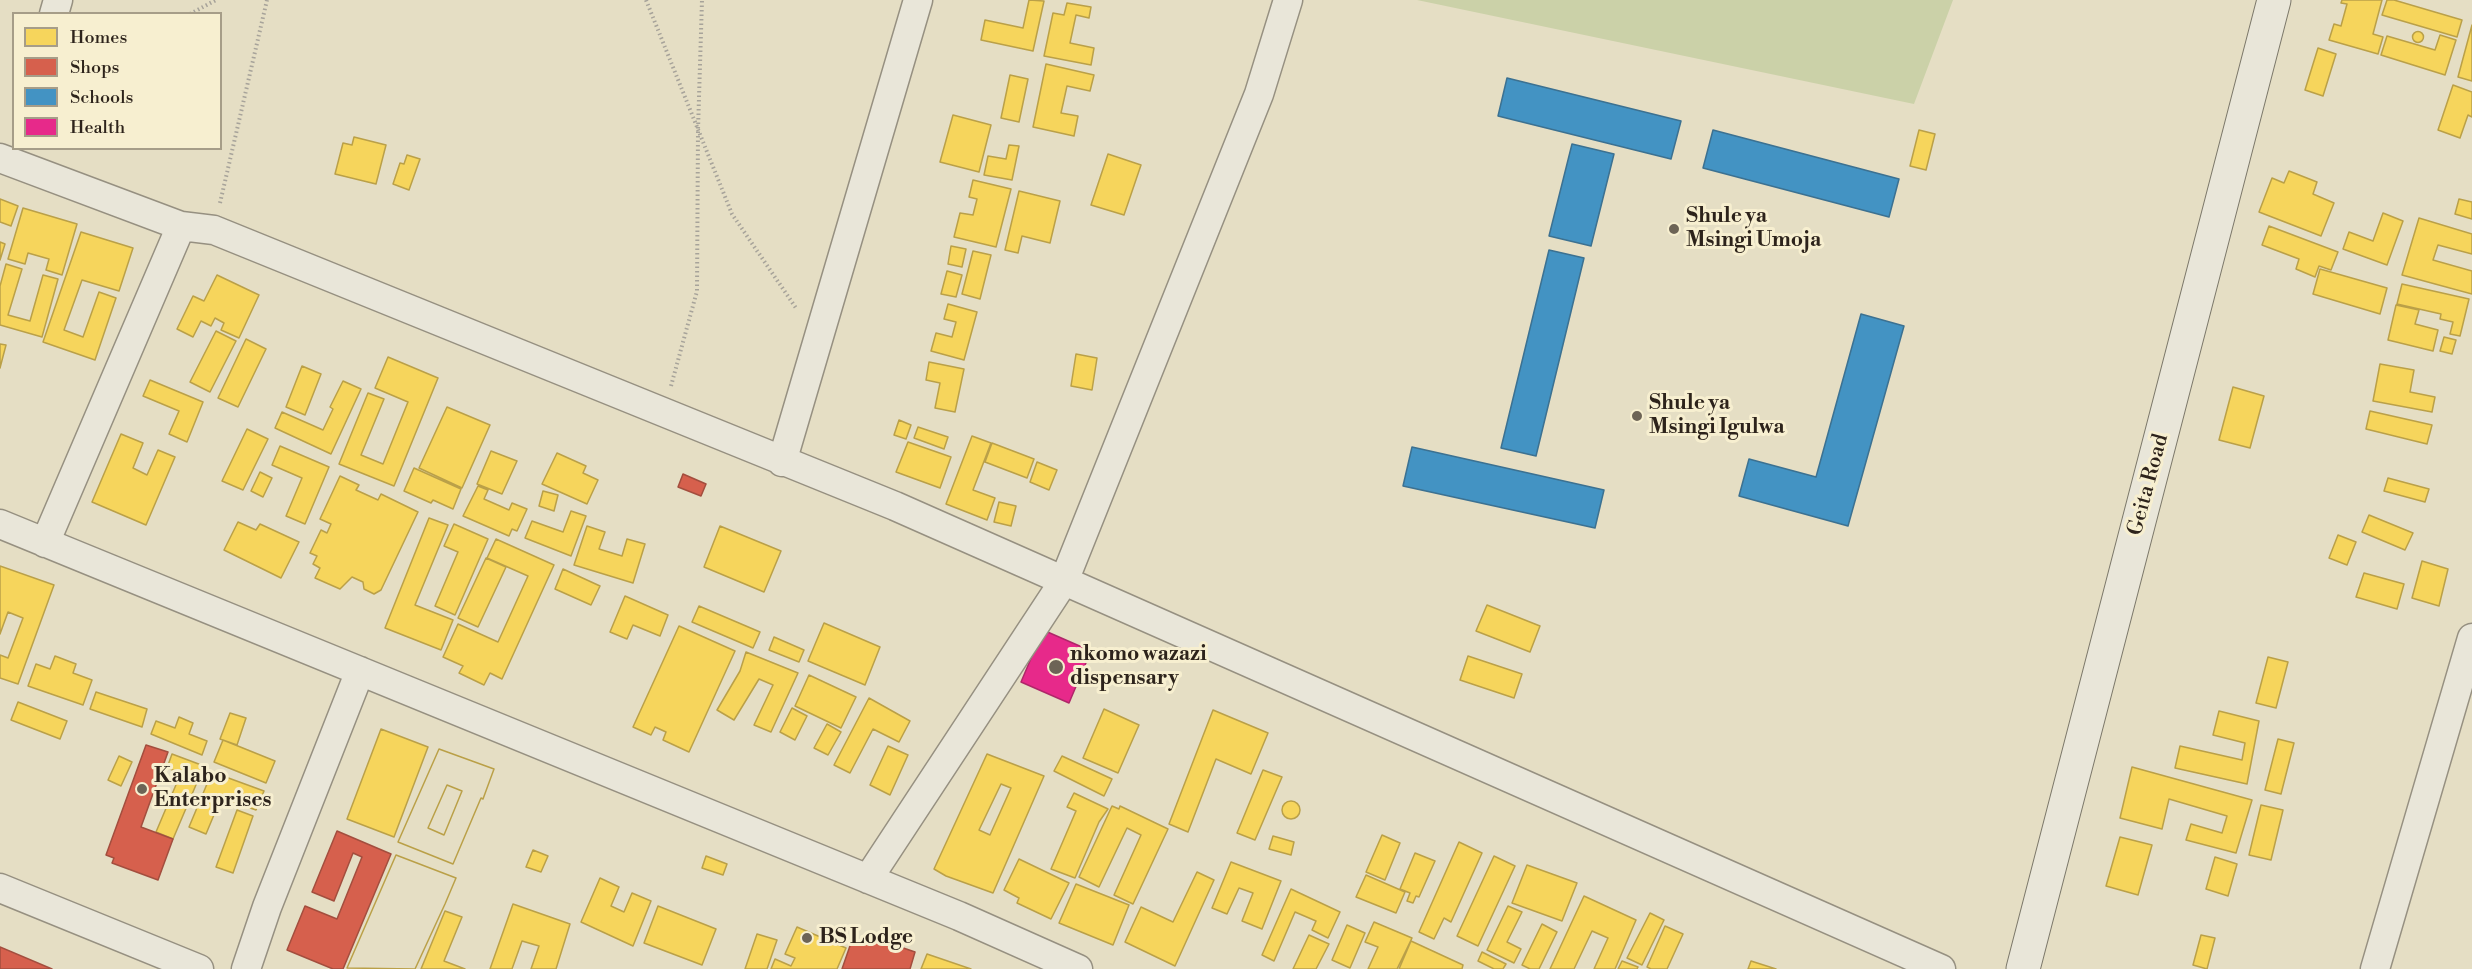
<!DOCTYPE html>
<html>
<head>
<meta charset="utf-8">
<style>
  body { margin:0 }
  #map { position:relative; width:2472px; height:969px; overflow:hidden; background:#e5dec4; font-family:"Libre Bodoni",serif }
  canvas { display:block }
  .legend { position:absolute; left:12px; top:12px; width:210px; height:138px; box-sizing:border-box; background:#f7efd0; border:2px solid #a69d88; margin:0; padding:8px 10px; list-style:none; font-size:18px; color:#2d231b }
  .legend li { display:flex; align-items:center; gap:12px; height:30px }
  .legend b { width:30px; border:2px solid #a69d88 }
</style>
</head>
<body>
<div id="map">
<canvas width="2472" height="969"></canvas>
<ul class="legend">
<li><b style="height:16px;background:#f6d55c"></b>Homes</li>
<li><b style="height:16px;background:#d6604d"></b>Shops</li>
<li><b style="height:16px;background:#4393c3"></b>Schools</li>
<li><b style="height:16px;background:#e7298a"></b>Health</li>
</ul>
</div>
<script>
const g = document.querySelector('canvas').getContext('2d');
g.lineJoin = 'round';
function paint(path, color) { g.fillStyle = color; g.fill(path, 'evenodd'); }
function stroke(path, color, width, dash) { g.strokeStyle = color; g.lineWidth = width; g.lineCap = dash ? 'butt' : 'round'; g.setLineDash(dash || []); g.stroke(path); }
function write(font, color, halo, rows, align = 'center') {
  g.font = font + ' "Libre Bodoni",serif'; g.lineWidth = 6; g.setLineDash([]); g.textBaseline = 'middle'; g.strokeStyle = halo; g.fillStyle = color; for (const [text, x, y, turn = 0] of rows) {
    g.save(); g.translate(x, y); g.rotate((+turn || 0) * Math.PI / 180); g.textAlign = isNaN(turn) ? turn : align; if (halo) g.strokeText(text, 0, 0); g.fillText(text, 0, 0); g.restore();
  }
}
paint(new Path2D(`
  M1417,0H1953L1914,104Z`), '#cbd1a8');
const homes = new Path2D(`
  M1029,0L1044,1L1033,51L981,40L985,20L1023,28Z
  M2342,0H2382L2373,34L2383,37L2378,54L2329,40L2334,24L2341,26L2347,4L2341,3Z
  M2387,0H2394L2462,20L2457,37L2382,15Z
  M1067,3L1091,7L1089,18L1076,15L1070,43L1094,48L1091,65L1044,56L1053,13L1064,15Z
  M2472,25V81L2458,77Z
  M2412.5 37a5.5 5.5 0 1 1 11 0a5.5 5.5 0 1 1-11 0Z
  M2440,35L2456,40L2445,75L2381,55L2387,36L2435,50Z
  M2318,48L2336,54L2323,96L2305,90Z
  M1046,64L1094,75L1090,91L1067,86L1061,113L1078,116L1074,136L1033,127Z
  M1010,75L1028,79L1019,122L1001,118Z
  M2453,85L2472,92V117L2468,115L2460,138L2438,130Z
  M953,115L991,125L979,172L940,162Z
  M1919,130L1935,134L1926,170L1910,166Z
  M354,137L386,145L376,184L335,174L343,143L352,145Z
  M1009,145L1019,146L1012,180L984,175L988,156L1006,159Z
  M1108,154L1141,165L1124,215L1091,205Z
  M407,155L420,159L409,190L393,184L400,163L404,164Z
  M2289,171L2317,182L2313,194L2334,203L2321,236L2259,212L2272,178L2284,183Z
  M973,180L1011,189L996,247L954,237L960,213L973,215L977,199L969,197Z
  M1019,191L1060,201L1050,243L1022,236L1018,253L1005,250Z
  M0,199L18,206L11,226L0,222Z
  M2459,199L2472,202V219L2455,214Z
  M23,208L77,224L62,275L46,270L49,259L28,253L25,264L8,259Z
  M2383,213L2403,221L2387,265L2343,249L2349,232L2373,241Z
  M2419,218L2472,234V254L2438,245L2433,260L2472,271V294L2402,275Z
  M2269,226L2338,252L2331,270L2319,266L2315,277L2296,269L2299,259L2262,245Z
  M81,232L133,248L119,291L82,280L64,330L83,337L99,292L116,298L95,360L43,342Z
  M0,242L5,244L0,260Z
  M951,246L966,249L962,267L948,264Z
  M973,251L991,255L980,299L962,294Z
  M6,264L22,269L8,315L30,321L43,275L58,279L42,337L0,325V286Z
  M2320,269L2387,288L2380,314L2313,294Z
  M947,271L962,275L956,297L941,294Z
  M217,275L259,295L239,338L221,330L224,323L215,318L211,326L201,321L193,337L177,329L193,296L204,301Z
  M2402,284L2469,299L2460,336L2450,334L2453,322L2440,319L2441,314L2397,304Z
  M948,304L977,312L964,360L931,351L936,333L952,337L956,322L944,319Z
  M2396,305L2419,310L2415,324L2438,330L2433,351L2388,340Z
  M216,331L236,341L210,392L190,382Z
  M2444,337L2456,340L2452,354L2440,351Z
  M246,339L266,349L238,407L218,398Z
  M0,344L6,345L0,368Z
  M1076,354L1097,358L1092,390L1071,386Z
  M388,357L438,378L394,486L339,464L368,393L384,399L361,455L383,464L408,402L375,388Z
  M929,362L964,369L955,412L935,408L940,383L926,380Z
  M2380,364L2414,370L2410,392L2435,397L2432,412L2373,401Z
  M302,366L321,374L305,415L286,407Z
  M150,380L203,402L187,442L169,434L179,411L143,396Z
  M343,381L361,389L331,454L275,428L282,412L323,430L333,409L330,407Z
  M2233,387L2264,396L2250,448L2219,440Z
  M447,407L490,425L462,488L419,468Z
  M2370,411L2432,425L2427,444L2366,429Z
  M899,420L911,425L906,439L894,435Z
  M918,427L948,437L944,449L914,438Z
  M247,429L268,439L243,490L222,481Z
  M121,434L143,443L133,468L147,475L158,450L175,457L146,525L92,502Z
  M972,436L991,443L973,490L995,498L987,520L946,504Z
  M908,442L951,457L940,488L896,472Z
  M992,443L1034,459L1027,478L985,462Z
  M280,446L329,467L305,524L286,516L302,478L272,465Z
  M491,451L517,461L502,494L477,484Z
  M557,453L586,466L583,473L598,480L587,504L542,484Z
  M1037,462L1057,470L1049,490L1030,482Z
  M414,468L461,489L453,509L433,500L431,503L404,491Z
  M260,472L272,478L263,497L251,491Z
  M340,476L359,485L356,490L378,500L381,494L418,512L381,590L374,594L364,589L363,582L352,577L340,589L315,578L320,568L313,564L317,556L310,553L321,530L327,533L331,524L320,519Z
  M2388,478L2429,489L2425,502L2384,491Z
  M478,486L488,490L484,499L509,510L512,503L527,509L517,531L512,529L509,536L463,516Z
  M543,491L558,495L554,511L539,506Z
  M999,502L1016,506L1011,526L994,522Z
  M571,511L586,516L571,556L525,538L532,521L563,532Z
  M2369,515L2413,533L2405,550L2362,532Z
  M429,518L448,525L415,605L453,620L441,650L385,628Z
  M238,522L256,530L260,524L299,542L281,578L224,550Z
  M454,524L488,539L455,615L435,606L458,552L444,546Z
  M587,526L605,532L599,549L622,556L627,539L645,544L633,583L574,565Z
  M720,526L781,551L764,592L704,567Z
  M2338,535L2356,542L2347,565L2329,558Z
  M496,539L554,565L502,679L490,673L484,685L459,673L463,666L443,657L458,624L498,642L528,576L487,558Z
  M486,558L506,567L478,627L458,618Z
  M2422,561L2448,569L2439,606L2412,598Z
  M0,566L54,585L18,684L0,678V655L8,658L23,618L8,612L0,634Z
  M563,569L600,586L591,605L555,589Z
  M2364,573L2404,584L2397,609L2356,597Z
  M625,596L668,615L660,636L633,625L627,639L610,632Z
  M1487,605L1540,626L1530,652L1476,631Z
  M699,606L760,632L753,648L692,622Z
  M824,623L880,647L865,685L808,661Z
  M679,626L735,651L689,752L663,740L666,732L655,727L651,735L633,727Z
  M774,637L804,650L799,662L769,650Z
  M746,652L798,673L771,732L754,725L773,685L759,679L734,720L717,710L740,671Z
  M55,656L76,664L73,673L92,680L83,705L28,686L36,664L50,669Z
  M1468,656L1522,674L1514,698L1460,680Z
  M2268,657L2288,662L2276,708L2256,703Z
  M809,675L856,697L841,728L795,706Z
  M96,692L147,709L142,727L90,709Z
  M869,698L910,721L899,742L873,729L850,773L834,765Z
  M18,702L67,721L60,739L11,720Z
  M792,708L807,716L795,740L780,732Z
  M1104,709L1139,725L1118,773L1083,758Z
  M1213,710L1268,733L1251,774L1216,759L1188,832L1169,824Z
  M2219,711L2259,721L2247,784L2175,768L2180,746L2242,760L2245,743L2213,735Z
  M230,713L246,718L237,745L220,739Z
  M179,717L193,723L189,734L207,741L202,755L151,734L156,721L175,728Z
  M827,724L841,732L828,755L814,748Z
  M381,729L428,747L394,837L347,819Z
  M2278,739L2294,743L2281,794L2265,790Z
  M223,740L275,761L266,783L214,762Z
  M888,746L908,755L890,795L870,785Z
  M439,749L494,769L483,799L481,798L453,864L398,842ZM447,785L462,791L444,835L428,828Z
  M439,749L494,769L483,799L481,798L453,864L398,842ZM447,785L462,791L444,835L428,828Z
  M172,754L204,766L173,839L156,832L181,773L167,768Z
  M987,754L1044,776L993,893L946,876L934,869ZM1001,784L1011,788L990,835L979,830Z
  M119,756L132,762L121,786L108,780Z
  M1062,756L1112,779L1104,796L1054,771Z
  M2132,767L2252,800L2236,853L2186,840L2191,824L2222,833L2227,816L2169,799L2162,829L2120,818Z
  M1263,770L1282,777L1255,840L1237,833Z
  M212,772L264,791L256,810L221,798L206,834L189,827Z
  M1074,793L1108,809L1099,822L1075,878L1051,869L1076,811L1067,807Z
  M1282 810a9 9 0 1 1 18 0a9 9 0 1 1-18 0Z
  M2261,805L2283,810L2271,860L2249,855Z
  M1112,806L1119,809L1120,806L1168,829L1133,904L1114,895L1141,835L1127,828L1099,887L1079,877Z
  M237,810L253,816L233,873L216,867Z
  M1382,835L1400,843L1385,880L1366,872Z
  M1273,836L1294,842L1291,855L1269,849Z
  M2120,837L2152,845L2138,895L2106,886Z
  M1459,842L1482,853L1451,922L1444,918L1434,939L1419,932Z
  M533,850L548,856L541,872L526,867Z
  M1415,853L1435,861L1419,897L1416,896L1413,903L1407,901L1410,893L1400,889Z
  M396,855L456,878L445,904L415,969L347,968Z
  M396,855L456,878L445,904L415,969L347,968Z
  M706,856L727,864L723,875L702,868Z
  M1494,856L1515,866L1478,946L1457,936Z
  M2215,857L2237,864L2228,896L2206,889Z
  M1019,859L1069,883L1051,919L1017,903L1019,898L1004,890Z
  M1231,862L1281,881L1262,929L1242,921L1253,893L1239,888L1227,914L1212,908Z
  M1527,865L1577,883L1562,921L1512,903Z
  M1197,872L1214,880L1175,966L1125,942L1141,907L1173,922Z
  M1366,875L1405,892L1396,913L1356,897Z
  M600,878L619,887L611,906L624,912L632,893L651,901L633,946L581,922Z
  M1076,884L1129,905L1113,945L1059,923Z
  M1291,889L1340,912L1328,938L1312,930L1316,921L1295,912L1274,961L1262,955Z
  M1584,896L1636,920L1615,969H1594L1608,938L1592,931L1574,969H1550Z
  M513,904L570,924L556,969H531L539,946L522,941L512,969H490Z
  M658,906L716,929L702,965L644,943Z
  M1508,906L1522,912L1507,942L1521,949L1514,963L1487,950Z
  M445,911L462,917L444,961L465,969H421Z
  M1650,913L1664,920L1642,965L1627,958Z
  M1374,922L1412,938L1397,969H1368L1378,947L1365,942Z
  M1542,924L1557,932L1539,969H1530L1522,965Z
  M1347,925L1365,933L1350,968L1332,960Z
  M1665,926L1683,934L1667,969H1651L1647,967Z
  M797,927L846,948L837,969H771L775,959L791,966L795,958L785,954Z
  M757,934L777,940L767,969H745Z
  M1309,935L1329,944L1316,969H1293Z
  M2201,935L2215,938L2207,969L2193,965Z
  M1411,941L1463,965L1462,969H1399Z
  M1482,952L1506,964L1503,969H1494L1478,961Z
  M927,954L971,969H921Z
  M1622,961L1638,967L1637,969H1618Z
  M1751,961L1776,969H1748Z`);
paint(homes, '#f6d55c');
stroke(homes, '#baa048', 1.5);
const shops = new Path2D(`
  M683,474L706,484L701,496L678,487Z
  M146,745L168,752L141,827L173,839L158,880L112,863L114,858L106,855Z
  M337,831L391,854L343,969H333L287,950L305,906L337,919L362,857L353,853L334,901L312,892Z
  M877,935L880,940L915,952L910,969H842L852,940L863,944Z
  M0,947L52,969H0Z`);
paint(shops, '#d6604d');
stroke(shops, '#a34e3e', 1.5);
const schools = new Path2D(`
  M1507,78L1681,121L1671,159L1498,116Z
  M1713,130L1899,179L1889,217L1703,168Z
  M1572,144L1614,154L1591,246L1549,236Z
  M1549,250L1584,258L1536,456L1501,448Z
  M1861,314L1904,326L1848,526L1739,496L1749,459L1816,477Z
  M1412,447L1604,490L1595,528L1403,486Z`);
paint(schools, '#4393c3');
stroke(schools, '#3c7191', 1.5);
const health = new Path2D(`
  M1043,630L1091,651L1069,703L1021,682Z`);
paint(health, '#e7298a');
stroke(health, '#af2769', 1.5);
const street = new Path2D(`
  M54,14L58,0
  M0,158L181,226L214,230L895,506L1941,969
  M782,462L918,0
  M0,524L959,916L1078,969
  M45,543L181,226
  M868,879L1064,581L1259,94L1288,0
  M0,888L199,969
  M246,969L267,907L360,671
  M2375,969L2472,638`);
const secondary = new Path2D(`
  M2023,969L2274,0`);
stroke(street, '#969081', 31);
stroke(secondary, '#7c786a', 35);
stroke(new Path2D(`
  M646,0L732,214L796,308
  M190,14L216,0
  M220,203L267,0
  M671,386L697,291L698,130L702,0`), '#a7a39a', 4, [1.5, 3]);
stroke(street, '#e9e6d9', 28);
stroke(secondary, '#e9e6d9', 33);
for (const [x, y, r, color] of [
  [1674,229,6,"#6d6456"],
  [1637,416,6,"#6d6456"],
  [1056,667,8,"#6d6456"],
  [142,789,6,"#6d6456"],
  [807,938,6,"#6d6456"]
]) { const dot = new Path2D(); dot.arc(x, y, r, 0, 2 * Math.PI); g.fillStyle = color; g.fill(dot); stroke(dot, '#f7efd0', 2); }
write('bold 21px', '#2d231b', '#f7efd0', [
  ["Shule ya",1686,217],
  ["Msingi Umoja",1686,241],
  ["Shule ya",1649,404],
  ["Msingi Igulwa",1649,428],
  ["nkomo wazazi",1070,655],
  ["dispensary",1070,679],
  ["Kalabo",154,777],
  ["Enterprises",154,801],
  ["BS Lodge",819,938]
], 'left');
write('21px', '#2d231b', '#f7efd0', [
  ["Geita Road",2149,485,-75]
]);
</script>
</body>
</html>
